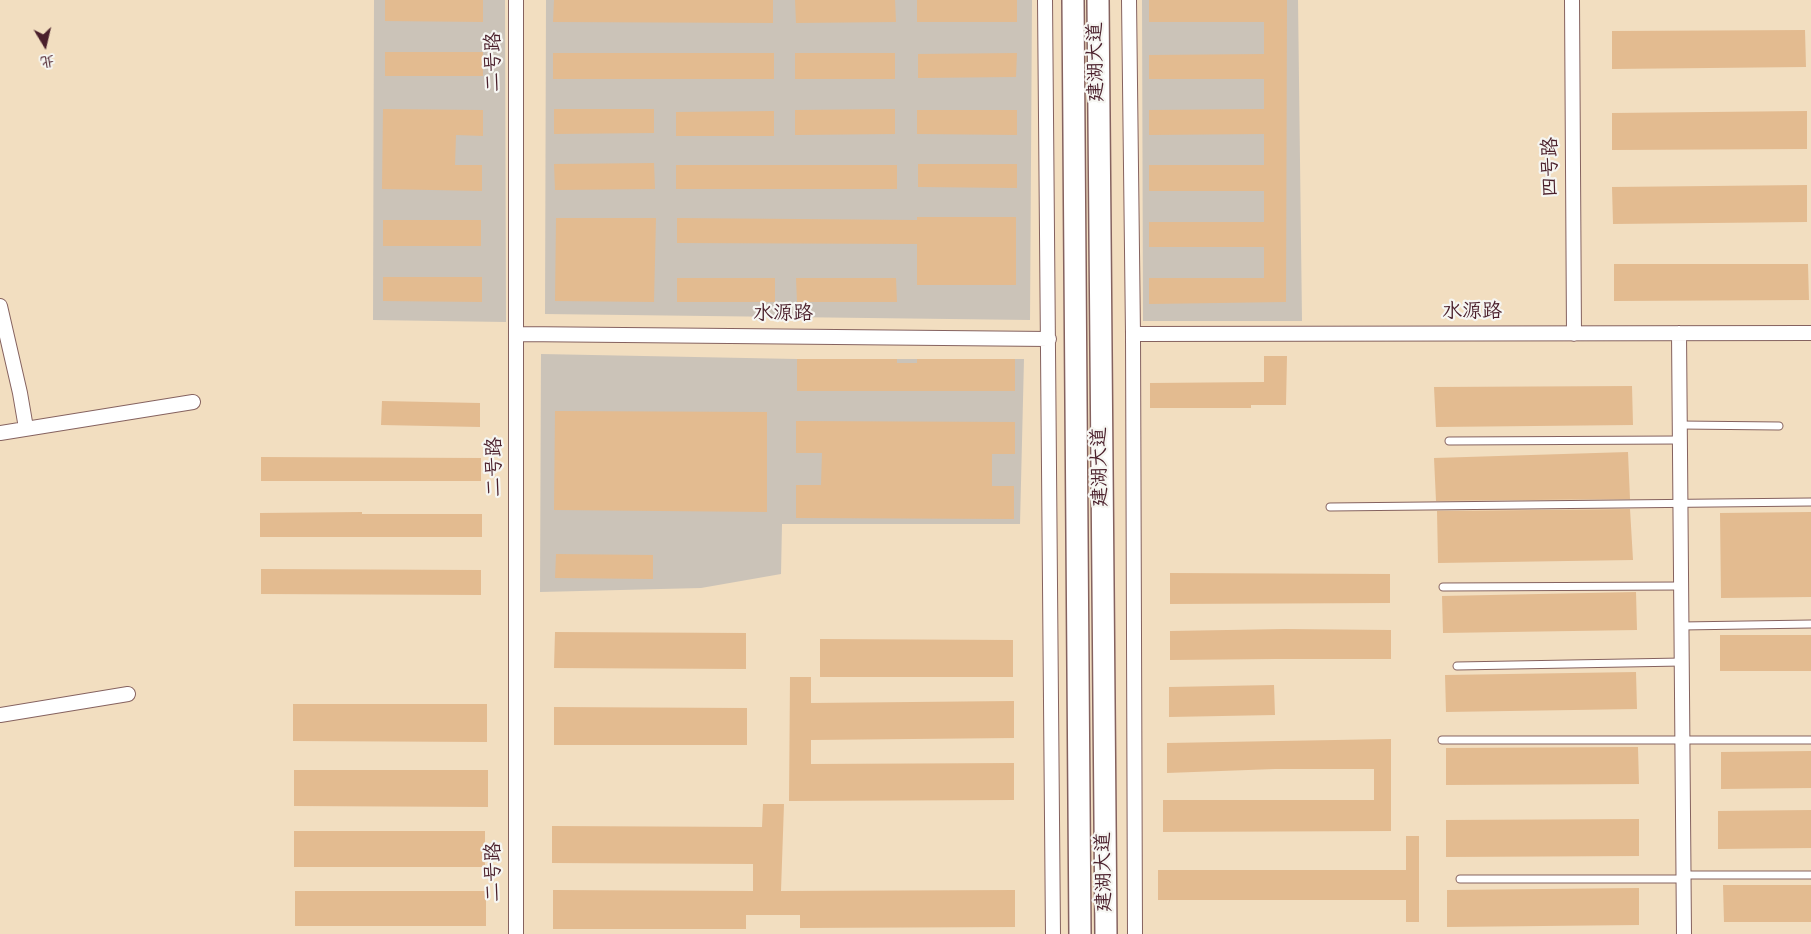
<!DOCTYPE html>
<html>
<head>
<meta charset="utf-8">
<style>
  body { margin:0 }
  #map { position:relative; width:1811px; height:934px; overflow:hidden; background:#f2dec0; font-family:"Indie Flower","LXGW WenKai TC",sans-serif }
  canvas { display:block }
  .north { position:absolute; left:20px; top:20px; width:50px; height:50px; -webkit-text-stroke:4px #f6f6f2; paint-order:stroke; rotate:171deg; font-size:14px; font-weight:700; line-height:20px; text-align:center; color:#4a1f2b }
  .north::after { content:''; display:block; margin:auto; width:18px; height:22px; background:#4a1f2b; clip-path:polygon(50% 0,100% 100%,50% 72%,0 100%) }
</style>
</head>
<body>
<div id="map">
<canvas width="1811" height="934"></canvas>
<div class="north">北</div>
</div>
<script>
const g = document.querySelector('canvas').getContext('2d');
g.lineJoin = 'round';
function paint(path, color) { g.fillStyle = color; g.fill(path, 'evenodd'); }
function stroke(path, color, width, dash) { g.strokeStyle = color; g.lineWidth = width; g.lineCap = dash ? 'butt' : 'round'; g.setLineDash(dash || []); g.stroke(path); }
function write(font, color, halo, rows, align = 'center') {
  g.font = font + ' "Indie Flower","LXGW WenKai TC",sans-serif'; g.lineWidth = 4.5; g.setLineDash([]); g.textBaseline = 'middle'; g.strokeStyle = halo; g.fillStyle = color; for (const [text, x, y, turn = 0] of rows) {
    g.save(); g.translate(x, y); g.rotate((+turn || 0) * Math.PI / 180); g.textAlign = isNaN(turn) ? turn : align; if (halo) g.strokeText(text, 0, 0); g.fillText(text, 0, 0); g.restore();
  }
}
paint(new Path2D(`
  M374,0H505L506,322L373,320Z
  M546,0H1032L1030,320L545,314Z
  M1142,0H1298L1302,321H1143Z
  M541,354L797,359H1024L1020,524H782L781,574L701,588L540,592Z`), '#cbc3b8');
paint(new Path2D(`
  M385,0H483V22L385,21Z
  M554,0H773V23L553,22Z
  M795,0H895L896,22L796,23Z
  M917,0H1017V22H917Z
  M1149,0H1287L1286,302L1149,304V278H1264V247H1149V222H1264V191H1149V165H1264V134L1149,135V110L1264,109V79H1149V55L1264,54V22H1149Z
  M1805,30L1806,67L1612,69V31Z
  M385,52H483V76H385Z
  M553,53H774V79H553Z
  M795,53H895V79H795Z
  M1017,53L1016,77L918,78V54Z
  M383,109L483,110V136L456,135L455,165H482V191L382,189Z
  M554,109H654V133L554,134Z
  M895,109V134L795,135V110Z
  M917,110H1017V135L917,134Z
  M774,111V136H676V112Z
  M1807,111V149L1612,150V113Z
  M654,163L655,189L555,190L554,164Z
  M918,164H1017V188L918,187Z
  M676,165H897V189H676Z
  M1807,185V222L1613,224L1612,187Z
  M917,217H1016V285H917V244L677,243V218L917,220Z
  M556,218H656L654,302L555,301Z
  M383,220H481V246H383Z
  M1614,264H1808L1809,300L1614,301Z
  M383,277H482V302L383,301Z
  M677,278H775V302H677Z
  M796,278H896L897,302H797Z
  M1264,356H1287L1286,405H1251V408H1150V383L1264,382Z
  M797,359H897V363H917V359H1015V391H797Z
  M1632,386L1633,425L1436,427L1434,387Z
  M382,401L480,403V427L381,425Z
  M555,411L767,412V512L554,510Z
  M796,421L1015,422V454H992V486H1014V519L796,518V485H821L822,453H796Z
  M1628,452L1630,499L1436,501L1434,458Z
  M261,457L481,458V481H261Z
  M1630,509L1633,560L1438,563L1437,511Z
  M362,512V514H482V537H260V513Z
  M1811,512V597L1721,598L1720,513Z
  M556,554L653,555V579L555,578Z
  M261,569L481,570V595L261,594Z
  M1170,573L1390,574V603L1170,604Z
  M1636,592L1637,630L1443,633L1442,596Z
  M1285,629L1391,630V659H1275L1170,660V631Z
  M555,632L746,633V669L554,668Z
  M1720,635H1811V671H1720Z
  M820,639L1013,640V677H820Z
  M1636,672L1637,709L1446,712L1445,675Z
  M790,677H811V703L1014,701V738L811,740V764L1014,763V800L789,801Z
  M1274,685L1275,715L1169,717V687Z
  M293,704H487V742L293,741Z
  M554,707L747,708V745H554Z
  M1391,739V831L1163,832V800H1374V769H1275L1167,773V743Z
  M1638,747L1639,784L1446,785V748Z
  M1811,751V788L1721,789V752Z
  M294,770H488V807L294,806Z
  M763,804H784L781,891L1015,890V927L800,928V915H746V929H553V890L753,891V864L552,863V826L762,827Z
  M1811,810V848L1718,849V811Z
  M1639,819V856L1446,857V820Z
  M294,831H485V867H294Z
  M1406,836H1419V922H1406V900H1158V870H1406Z
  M1723,885H1811V922H1724Z
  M1639,888V925L1447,927V890Z
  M295,891H486V926H295Z`), '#e3bb90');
const service = new Path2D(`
  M1680,425L1779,426
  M1449,441L1680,440
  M1330,507L1811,502
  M1443,587L1681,586
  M1682,626L1811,624
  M1457,666L1682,662
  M1442,740H1811
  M1684,875H1811
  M1460,879H1684`);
const minor = new Path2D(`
  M516,0V934
  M1045,0L1053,934
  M1129,0L1133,334L1135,934
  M1572,0L1574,334
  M0,306L20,393L26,428
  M1679,333L1684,934
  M517,334L1049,339
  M1133,334L1811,333
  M0,433L193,402
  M0,715L128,694`);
const primary = new Path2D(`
  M1073,0L1080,934
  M1098,0L1106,934`);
stroke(service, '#85625f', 9);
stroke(minor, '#85625f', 16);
stroke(primary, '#85625f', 24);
stroke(service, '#fff', 7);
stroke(minor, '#fff', 14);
stroke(primary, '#fff', 21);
write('20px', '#4a1f2b', '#f6f6f2', [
  ["二号路",496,62,-90],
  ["建湖大道",1098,62,-91],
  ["四号路",1553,167,-90],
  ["水源路",1472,314],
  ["水源路",783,316],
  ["二号路",497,467,-90],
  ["建湖大道",1102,467,-91],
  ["二号路",496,872,-90],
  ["建湖大道",1106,872,-91]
]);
</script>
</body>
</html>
